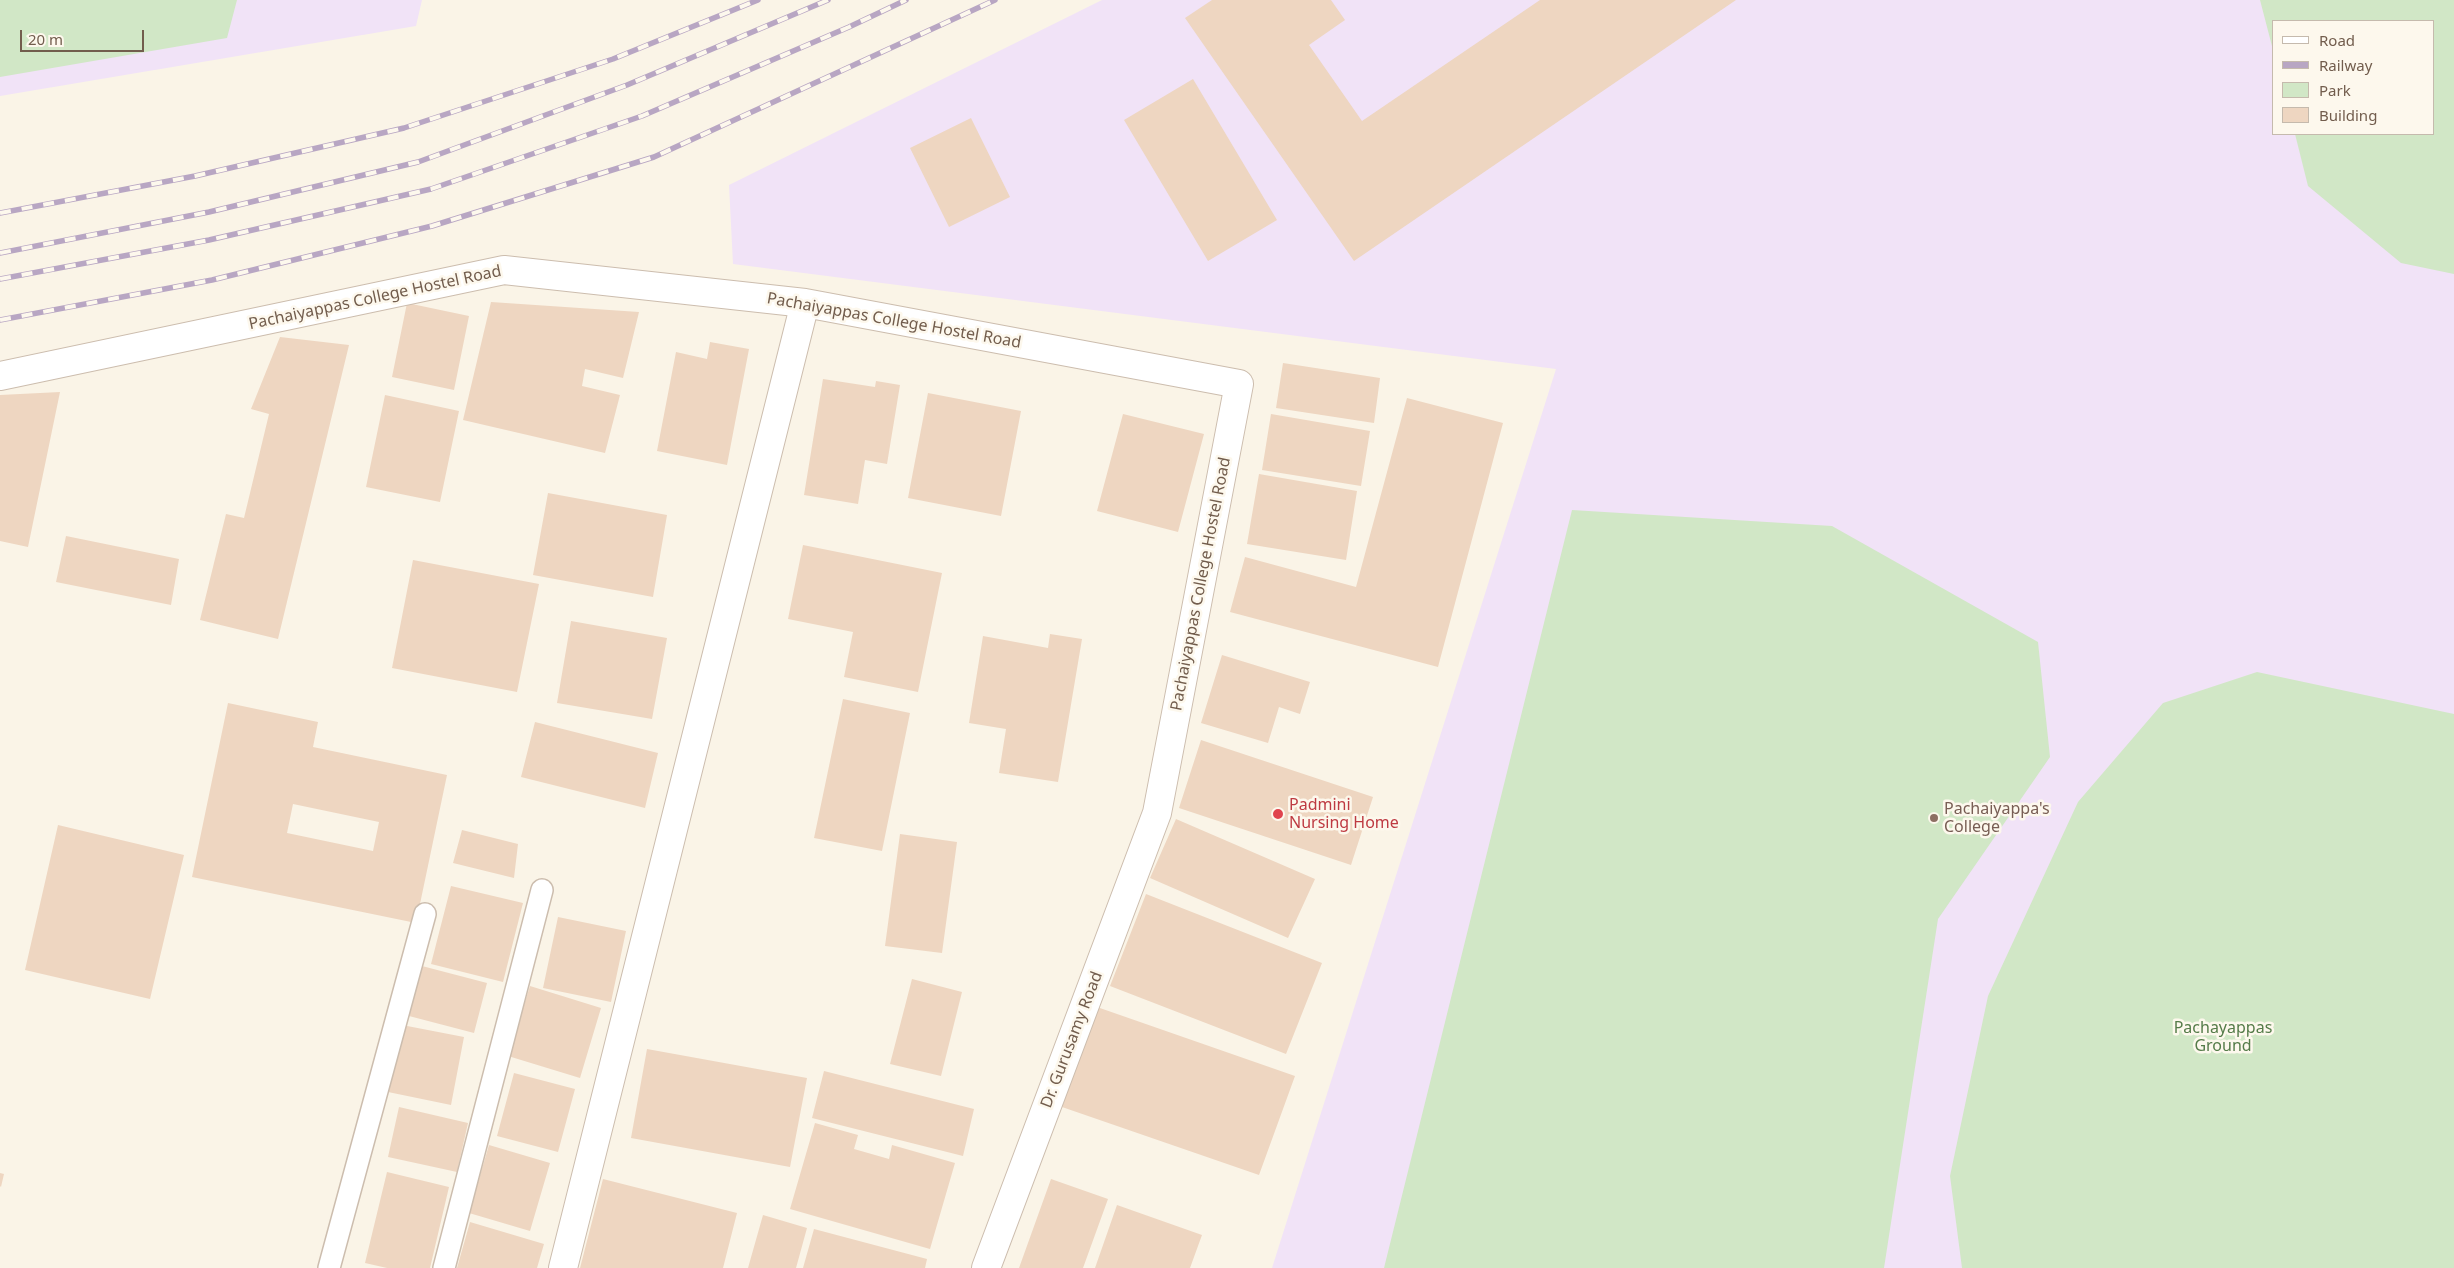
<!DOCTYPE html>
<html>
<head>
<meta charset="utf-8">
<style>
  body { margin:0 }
  #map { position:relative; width:2454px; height:1268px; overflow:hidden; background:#faf4e7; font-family:"Noto Sans",sans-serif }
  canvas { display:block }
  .legend { position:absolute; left:2272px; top:20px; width:162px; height:115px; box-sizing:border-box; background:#fdf8ed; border:1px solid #c5baad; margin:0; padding:6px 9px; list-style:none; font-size:15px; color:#725d4d }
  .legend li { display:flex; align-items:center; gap:10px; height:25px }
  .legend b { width:25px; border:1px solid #c5baad }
  .scale { position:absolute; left:20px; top:30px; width:124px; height:22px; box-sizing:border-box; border:2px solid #725d4d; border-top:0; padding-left:6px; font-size:15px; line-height:18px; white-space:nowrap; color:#725d4d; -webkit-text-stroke:4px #fdf8ed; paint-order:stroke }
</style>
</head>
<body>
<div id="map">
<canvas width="2454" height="1268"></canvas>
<ul class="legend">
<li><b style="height:6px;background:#fff"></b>Road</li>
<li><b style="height:6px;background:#b8a6c3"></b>Railway</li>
<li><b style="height:14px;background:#d1e7c6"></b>Park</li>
<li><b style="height:14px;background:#eed6c1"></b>Building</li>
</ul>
<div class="scale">20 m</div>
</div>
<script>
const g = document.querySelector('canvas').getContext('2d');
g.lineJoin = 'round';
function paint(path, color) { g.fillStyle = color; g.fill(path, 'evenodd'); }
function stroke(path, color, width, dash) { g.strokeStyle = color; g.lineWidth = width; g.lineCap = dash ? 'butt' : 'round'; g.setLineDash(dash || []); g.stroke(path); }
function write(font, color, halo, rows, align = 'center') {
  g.font = font + ' "Noto Sans",sans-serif'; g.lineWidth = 5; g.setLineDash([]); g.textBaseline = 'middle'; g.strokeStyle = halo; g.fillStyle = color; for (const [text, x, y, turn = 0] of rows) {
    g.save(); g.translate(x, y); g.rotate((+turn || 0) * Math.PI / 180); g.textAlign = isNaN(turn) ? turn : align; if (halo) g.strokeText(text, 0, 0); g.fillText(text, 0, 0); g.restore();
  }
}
paint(new Path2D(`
  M0,0H422L416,26L0,96Z
  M1102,0H2454V1268H1272L1556,369L733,264L729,185ZM2273,21H2433V134H2273Z`), '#f1e3f7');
paint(new Path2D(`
  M0,0H237L227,38L0,77Z
  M2260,0H2454V274L2401,263L2308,186L2295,134H2433V21H2273V50Z
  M1572,510L1832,526L2038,642L2050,757L1938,919L1884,1268H1384Z
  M2257,672L2454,714V1268H1962L1950,1176L1988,996L2078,802L2163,703Z`), '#d1e7c6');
paint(new Path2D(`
  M1212,0H1331L1345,20L1309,45L1362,121L1540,0H1736L1354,261L1185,18Z
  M1193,79L1277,220L1208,261L1124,120Z
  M971,118L1010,197L949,227L910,148Z
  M491,302L639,312L623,378L585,369L582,386L620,395L605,453L463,420Z
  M407,303L469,316L454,390L392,377Z
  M280,337L349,345L278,639L200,620L226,514L244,518L269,414L251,409Z
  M710,342L749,349L727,465L657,451L676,352L707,359Z
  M1283,363L1380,378L1374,423L1276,408Z
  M823,379L875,387L876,381L900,385L887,464L865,460L858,504L804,495Z
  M60,392L28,547L0,541V395Z
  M928,393L1021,411L1001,516L908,498Z
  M385,395L459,411L440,502L366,487Z
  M1407,398L1503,423L1438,667L1230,612L1245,557L1356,587Z
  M1123,414L1204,434L1178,532L1097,511Z
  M1271,414L1370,431L1361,486L1262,470Z
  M1259,474L1357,491L1346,560L1247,544Z
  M548,493L667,515L653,597L533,575Z
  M66,536L179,559L171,605L56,582Z
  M803,545L942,573L918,692L844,677L853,632L788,619Z
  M413,560L539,584L517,692L392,668Z
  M571,621L667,638L652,719L557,703Z
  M1050,634L1082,639L1058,782L999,773L1006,729L969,723L983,636L1048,648Z
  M1222,655L1310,682L1300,714L1279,707L1268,743L1201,723Z
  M843,699L910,713L882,851L814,838Z
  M228,703L318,722L313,747L447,775L416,923L192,877ZM293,804L379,822L373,851L287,833Z
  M535,722L658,753L645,808L521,777Z
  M1201,740L1373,797L1351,865L1179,808Z
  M1176,819L1315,879L1288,938L1150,878Z
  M58,825L184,855L150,999L25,970Z
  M462,830L518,844L514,878L453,863Z
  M900,834L957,842L942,953L885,946Z
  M451,886L523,903L503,982L431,964Z
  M1146,894L1322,963L1286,1054L1110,986Z
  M558,917L626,931L611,1002L543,988Z
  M422,966L487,983L474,1033L409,1016Z
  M912,979L962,992L941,1076L890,1064Z
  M530,986L601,1008L580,1078L508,1056Z
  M1097,1007L1295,1076L1259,1175L1062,1107Z
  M402,1025L464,1037L451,1105L388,1092Z
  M647,1049L807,1078L790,1167L631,1138Z
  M824,1071L974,1109L963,1156L812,1118Z
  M514,1073L575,1089L558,1152L497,1136Z
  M399,1107L468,1123L457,1172L388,1157Z
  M815,1123L858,1135L854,1149L889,1159L892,1145L955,1163L930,1249L790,1209Z
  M489,1145L550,1163L530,1231L469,1213Z
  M387,1172L449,1187L430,1268H387L365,1263Z
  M0,1173L4,1174L1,1187L0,1186Z
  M603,1179L737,1213L723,1268H580Z
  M1051,1179L1108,1199L1083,1268H1019Z
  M1117,1205L1202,1235L1190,1268H1095Z
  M763,1215L807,1228L796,1268H748Z
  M470,1222L544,1244L537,1268H457Z
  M814,1229L927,1259L925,1268H803Z`), '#eed6c1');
const lane = new Path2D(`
  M329,1268L425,914
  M444,1268L542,890`);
const street = new Path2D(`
  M0,376L504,270L805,303L1239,384L1157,813L986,1268
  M563,1268L805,303`);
stroke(lane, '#ccbdae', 24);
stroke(street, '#ccbdae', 30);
stroke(lane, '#fff', 21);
stroke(street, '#fff', 28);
const rail = new Path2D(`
  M0,213L195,176L404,128L613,59L758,0
  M0,253L209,212L418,162L627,85L828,0
  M0,279L209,240L431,189L642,116L849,27L906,0
  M0,320L212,280L432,226L654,157L995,0`);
stroke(rail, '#b8a6c3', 5.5);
stroke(rail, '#fdf8ed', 4, [11]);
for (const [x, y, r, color] of [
  [1278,814,6,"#e0444e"],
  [1934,818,5,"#8d6e63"]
]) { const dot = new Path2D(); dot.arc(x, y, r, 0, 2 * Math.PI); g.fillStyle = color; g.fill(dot); stroke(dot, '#fdf8ed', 2); }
write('16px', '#725d4d', '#fdf8ed', [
  ["Pachaiyappas College Hostel Road",375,298,-12],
  ["Pachaiyappas College Hostel Road",894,321,10],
  ["Pachaiyappas College Hostel Road",1201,584,-79],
  ["Dr. Gurusamy Road",1072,1040,-69]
]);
write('16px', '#be3a42', '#fdf8ed', [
  ["Padmini",1289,805],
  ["Nursing Home",1289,823]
], 'left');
write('16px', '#785e54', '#fdf8ed', [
  ["Pachaiyappa's",1944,809],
  ["College",1944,827]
], 'left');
write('16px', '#557c49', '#fdf8ed', [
  ["Pachayappas",2223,1028],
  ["Ground",2223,1046]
]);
</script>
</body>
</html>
